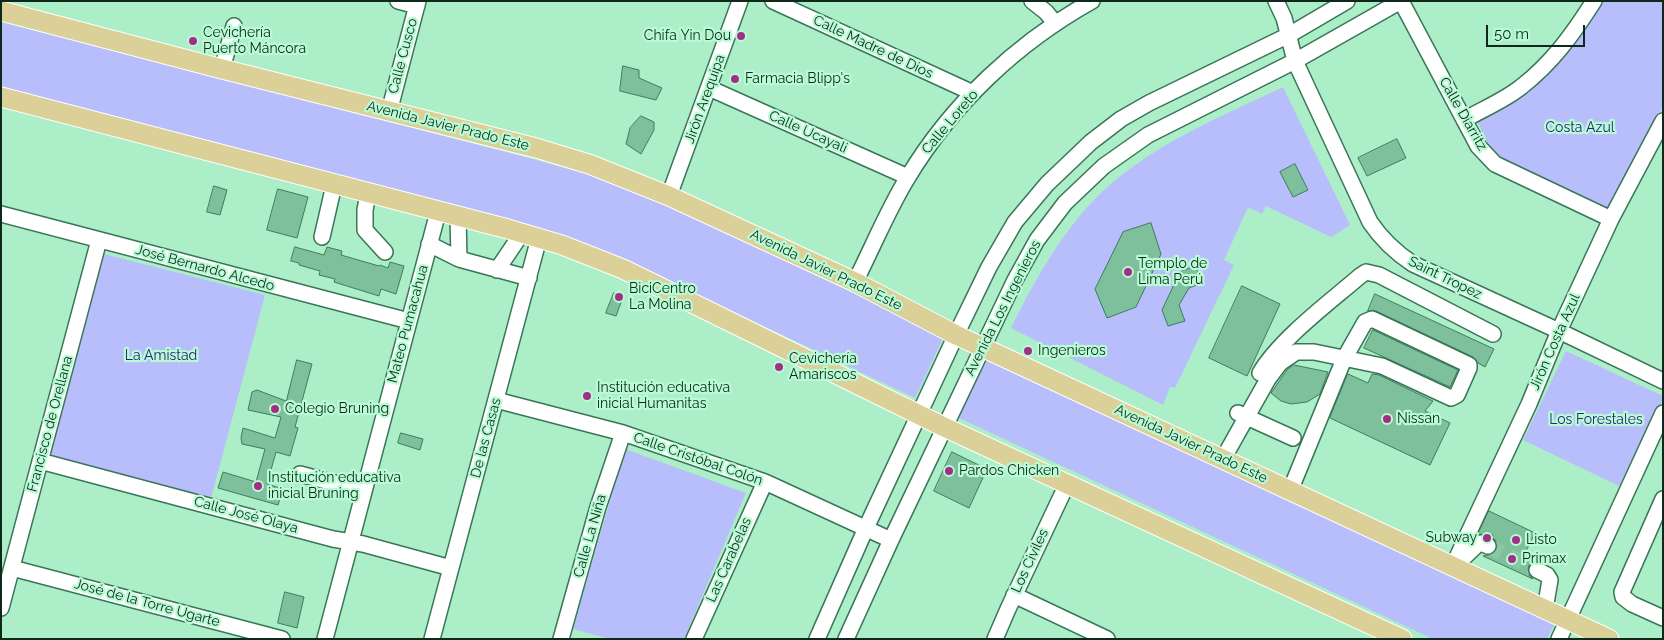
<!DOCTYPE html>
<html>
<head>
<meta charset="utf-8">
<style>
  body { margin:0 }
  #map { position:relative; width:1664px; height:640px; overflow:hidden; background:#aceec8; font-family:Raleway,sans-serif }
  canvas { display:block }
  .frame { position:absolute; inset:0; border:2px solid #0e291b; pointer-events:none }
  .scale { position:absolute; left:1486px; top:25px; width:99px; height:22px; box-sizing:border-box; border:2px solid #0e291b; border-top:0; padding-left:6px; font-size:15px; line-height:18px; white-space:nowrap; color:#0e291b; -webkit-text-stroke:4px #b9fbd5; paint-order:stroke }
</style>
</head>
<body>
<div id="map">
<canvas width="1664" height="640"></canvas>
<div class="frame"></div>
<div class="scale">50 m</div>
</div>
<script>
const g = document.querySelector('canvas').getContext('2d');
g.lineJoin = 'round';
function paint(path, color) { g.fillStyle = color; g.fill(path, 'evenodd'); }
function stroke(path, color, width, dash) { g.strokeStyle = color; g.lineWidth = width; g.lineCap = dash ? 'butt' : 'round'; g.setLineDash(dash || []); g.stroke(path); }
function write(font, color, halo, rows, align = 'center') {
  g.font = font + ' Raleway,sans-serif'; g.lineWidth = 4.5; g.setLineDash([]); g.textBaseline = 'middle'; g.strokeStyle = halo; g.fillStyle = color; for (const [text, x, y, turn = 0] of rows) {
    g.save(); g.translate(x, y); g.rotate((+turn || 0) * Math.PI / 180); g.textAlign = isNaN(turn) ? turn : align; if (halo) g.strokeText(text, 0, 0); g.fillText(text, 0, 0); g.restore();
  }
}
paint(new Path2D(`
  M1602,1H1663V107L1607,209L1501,162L1488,145L1478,122L1523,94L1560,62Z
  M1,22L529,158L593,176L655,199L944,336L915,398L660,277L569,238L456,205L1,90Z
  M1283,87L1350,225L1331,237L1266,206L1262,214L1248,207L1224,260L1234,265L1175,388L1170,387L1163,405L1011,328C1033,284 1057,240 1091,203C1143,148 1216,119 1283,87Z
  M100,253L265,295L211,498L50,455Z
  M1566,351L1663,396V399L1619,486L1523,440Z
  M984,358L1555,623L1547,639H1433L957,417Z
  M625,449L746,493L684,639H610L573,629Z`), '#b7befb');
const building = new Path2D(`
  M623,66L639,70V78L662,88L656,100L620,91Z
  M641,116L654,122V130L641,154L626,144L630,128Z
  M1397,139L1406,158L1367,176L1358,158Z
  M1295,164L1308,190L1293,197L1280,172Z
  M214,186L227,190L220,215L207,212Z
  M278,189L308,197L297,238L267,230Z
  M1151,223L1161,254L1136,307L1107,318L1095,289L1123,232Z
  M295,247L324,255L327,247L342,251L341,255L379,266L380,265L388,268L390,262L404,266L396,294L381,289L379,296L334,282L335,279L319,275L320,271L299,265V263L291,261Z
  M1196,266L1202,283L1189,288L1179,305L1185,321L1168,326L1162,310L1180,272Z
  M1242,286L1280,304L1247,376L1209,358Z
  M614,293L623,297L616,316L606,313Z
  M1375,294L1494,349L1485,367L1478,363L1473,357L1376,311H1368Z
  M1373,330L1458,370L1450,387L1364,348Z
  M297,360L312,364L295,427L298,428L290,456L276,452L267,484L283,489L278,505L218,488L223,472L256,482L265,449L242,444L241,438L243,428L275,438L281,417L248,410L252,392L257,390L286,401Z
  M1294,365L1328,372L1320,394L1307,402L1291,404L1281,401L1271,393L1287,370Z
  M1348,374L1368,383L1372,374L1379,375L1433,401L1425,411L1450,423L1430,465L1330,418Z
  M401,433L423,439L420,450L398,443Z
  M952,452L987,469L969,508L934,491Z
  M1489,511L1535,533L1524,555L1536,561L1529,565L1528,570L1529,575L1533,579L1483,556L1493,554L1497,545L1496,541L1492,537L1493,535L1478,534Z
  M285,592L304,597L297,628L278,623Z`);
paint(building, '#7fc09c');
stroke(building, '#3d7c5c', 1);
stroke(new Path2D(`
  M1488,546L1537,570`), '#8cc7a5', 15, [15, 8]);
const minor = new Path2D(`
  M398,1L417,6
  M773,1L973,93
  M1032,1L1046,12L1055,23
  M1276,1L1284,18L1295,61L1370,222C1382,240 1395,252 1413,264L1559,331L1663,381
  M1401,1L1478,146L1495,164L1611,219
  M222,69L234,26
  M709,88L908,177
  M389,112L418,1
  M1464,120C1483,109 1505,100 1521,87C1552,63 1573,34 1594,1
  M368,194L365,210V230L385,252
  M669,196L740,1
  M1,214L409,321
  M458,216L459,259
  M322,237L334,185
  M429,244L459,259L529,278
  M497,270L522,233
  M855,282C873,247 887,211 908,177C952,104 1017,43 1092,1
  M1260,373C1280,339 1330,302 1360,276L1366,272L1379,275L1493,334
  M496,400L623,433L765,482L891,540
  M1238,413L1293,438
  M1223,459L1268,379L1280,363L1296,352H1314L1382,366L1451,398L1457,395L1469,368V365L1372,319L1365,322L1344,359L1290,491
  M40,461L333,539L363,544L451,568
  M300,474L364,491
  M1663,499L1622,592L1623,597L1632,604L1663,618
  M1457,564L1478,544L1481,543L1488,546
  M1453,566L1529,404L1559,331L1611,219L1663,121
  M12,568L282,639
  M1537,570L1547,575L1550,580L1545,609
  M1014,595L1107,639
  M1,608L99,240
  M325,639L438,212
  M432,639L539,238
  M561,639L598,507L623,433
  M694,639L765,482
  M817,639L866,528L956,335L989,267L1015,222L1047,184L1091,142L1121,119L1149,103L1289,35L1347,1
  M846,639L891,540L1015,280L1037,240L1065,203L1104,166L1148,135L1295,61L1401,1
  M995,639L1008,609L1067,484
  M1559,639L1663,413`);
const major = new Path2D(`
  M1,11L222,69L536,148L589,164L669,196L855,282L956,335L1609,639
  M1,97L508,229L562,245L623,269L944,427L1402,639`);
stroke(minor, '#377656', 18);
stroke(major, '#fff', 21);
stroke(minor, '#fff', 15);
stroke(major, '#dad098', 19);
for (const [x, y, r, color] of [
  [741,36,5,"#a32e87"],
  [193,41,5,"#a32e87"],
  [735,79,5,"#a32e87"],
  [1128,272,5,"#a32e87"],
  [619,297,5,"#a32e87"],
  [1028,351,5,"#a32e87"],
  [779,367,5,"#a32e87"],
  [587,396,5,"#a32e87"],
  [275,409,5,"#a32e87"],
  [1387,419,5,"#a32e87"],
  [949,471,5,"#a32e87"],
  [258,486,5,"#a32e87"],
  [1487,538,5,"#a32e87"],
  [1516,540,5,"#a32e87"],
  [1512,559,5,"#a32e87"]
]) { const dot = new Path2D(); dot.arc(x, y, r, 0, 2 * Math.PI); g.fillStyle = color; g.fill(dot); stroke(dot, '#b9fbd5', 2); }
write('14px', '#0e291b', '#b9fbd5', [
  ["Cevichería",203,33],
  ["Puerto Máncora",203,49],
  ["Chifa Yin Dou",731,36,"right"],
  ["Farmacia Blipp's",745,79],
  ["Templo de",1138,264],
  ["Lima Perú",1138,280],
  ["BiciCentro",629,289],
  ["La Molina",629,305],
  ["Ingenieros",1038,351],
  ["Cevichería",789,359],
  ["Amariscos",789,375],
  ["Institución educativa",597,388],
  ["inicial Humanitas",597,404],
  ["Colegio Bruning",285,409],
  ["Nissan",1397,419],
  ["Pardos Chicken",959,471],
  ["Institución educativa",268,478],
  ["inicial Bruning",268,494],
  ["Subway",1477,538,"right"],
  ["Listo",1526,540],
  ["Primax",1522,559]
], 'left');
write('14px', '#0e291b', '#b9fbd5', [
  ["Calle Madre de Dios",873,47,25],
  ["Calle Cusco",403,56,-75],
  ["Jirón Arequipa",705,99,-70],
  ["Calle Diarritz",1463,114,60],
  ["Calle Loreto",950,122,-50],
  ["Avenida Javier Prado Este",448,126,14],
  ["Calle Ucayali",808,132,24],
  ["José Bernardo Alcedo",205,268,15],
  ["Avenida Javier Prado Este",826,270,26],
  ["Saint Tropez",1445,278,26],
  ["Avenida Los Ingenieros",1003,308,-63],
  ["Mateo Pumacahua",408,324,-75],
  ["Jirón Costa Azul",1555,342,-66],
  ["Francisco de Orellana",50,424,-75],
  ["De las Casas",486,438,-75],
  ["Avenida Javier Prado Este",1191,444,25],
  ["Calle Cristóbal Colón",698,459,19],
  ["Calle José Olaya",246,515,15],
  ["Calle La Niña",590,536,-74],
  ["Las Carabelas",729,560,-66],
  ["Los Civiles",1030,561,-65],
  ["José de la Torre Ugarte",147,603,15]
]);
write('14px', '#292277', '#b9fbd5', [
  ["Costa Azul",1580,128],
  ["La Amistad",161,356],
  ["Los Forestales",1596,420]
]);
</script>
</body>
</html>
